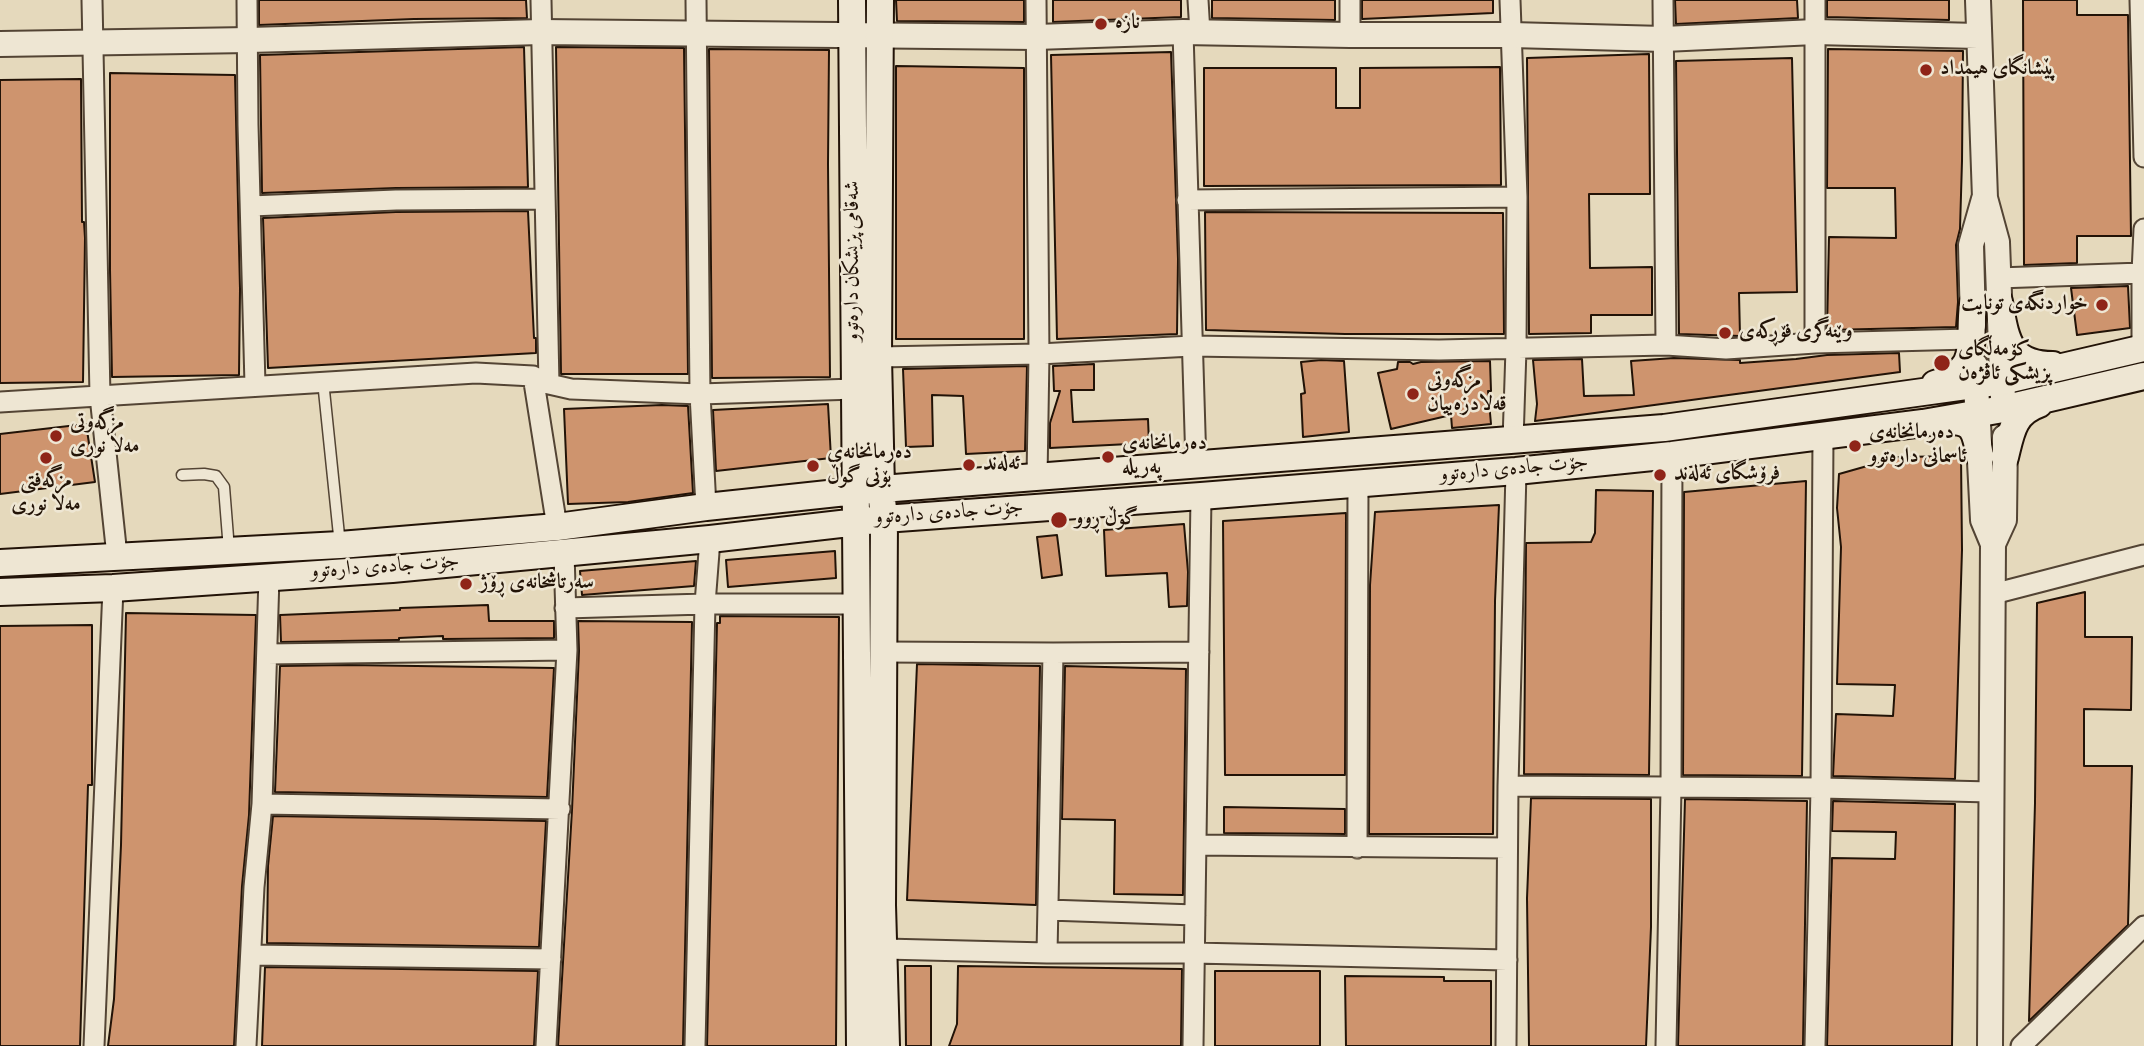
<!DOCTYPE html>
<html>
<head>
<meta charset="utf-8">
<style>
  body { margin:0 }
  canvas { display:block; background:#e5d9bc }
</style>
</head>
<body>
<canvas width="2144" height="1046"></canvas>
<script>
const g = document.querySelector('canvas').getContext('2d');
g.lineJoin = 'round';
function paint(path, color) { g.fillStyle = color; g.fill(path, 'evenodd'); }
function stroke(path, color, width, dash) { g.strokeStyle = color; g.lineWidth = width; g.lineCap = dash ? 'butt' : 'round'; g.setLineDash(dash || []); g.stroke(path); }
function write(font, color, halo, rows, align = 'center') {
  g.font = font + ' Vollkorn,Amiri,serif'; g.lineWidth = 5; g.setLineDash([]); g.textBaseline = 'middle'; g.strokeStyle = halo; g.fillStyle = color; for (const [text, x, y, turn = 0] of rows) {
    g.save(); g.translate(x, y); g.rotate((+turn || 0) * Math.PI / 180); g.textAlign = isNaN(turn) ? turn : align; if (halo) g.strokeText(text, 0, 0); g.fillText(text, 0, 0); g.restore();
  }
}
const building = new Path2D(`
  M259,0H526L527,18L414,19L259,25Z
  M896,0H1024V22L897,21Z
  M1053,0H1181V17L1053,22Z
  M1212,0H1335V20L1212,18Z
  M1362,0H1493V13L1362,19Z
  M1675,0H1797L1798,18L1676,24Z
  M1827,0H1949V20L1827,17Z
  M2023,0H2077V15H2128L2131,236H2077V263L2024,265Z
  M524,47L528,187L396,188L262,193L260,55Z
  M556,47L684,48L688,374H561Z
  M709,49L829,50L828,164L830,377L712,378Z
  M1828,49L1963,51L1962,161L1960,229L1956,245L1958,302L1956,327L1827,330L1829,237L1896,238L1895,188H1827Z
  M1171,52L1178,259L1177,334L1057,339L1051,55Z
  M1649,54L1650,194H1589L1590,268L1652,267V315H1591V333L1529,334L1527,58Z
  M1792,58L1797,292L1739,293L1740,336L1679,334L1676,61Z
  M896,66L1024,68V339H896Z
  M1500,67L1501,185L1204,186V68H1336V108H1360V68Z
  M110,73L235,75L240,289L239,375L112,377L110,270Z
  M81,79L82,222H84L85,238L83,382L0,383V80Z
  M528,211L534,338H536V353L268,368L263,218L396,212Z
  M1205,212L1503,213L1504,334H1345L1206,330Z
  M2128,286L2130,328L2077,335L2071,288Z
  M1899,353L1900,372L1535,421L1537,404L1533,360L1582,359L1584,396L1634,395L1631,361L1674,358L1740,360V363L1796,359L1827,355Z
  M1321,360L1344,361L1349,432L1303,437L1301,394L1305,393L1301,362Z
  M1490,361L1491,391H1488L1491,424L1452,428L1451,415L1391,429L1378,373L1397,369L1398,362H1410L1413,364L1421,362Z
  M1094,364V390H1071L1073,422L1148,419L1149,443L1050,448V423L1060,391H1054L1053,366Z
  M1027,366L1025,451L966,454L963,396L932,395L933,446L906,447L903,369Z
  M828,404L831,458L716,471L713,410Z
  M662,405L688,406L693,493L628,502L568,504L564,409Z
  M86,424L95,482L0,494V434Z
  M1961,456L1962,550L1955,779L1833,776L1836,714L1893,716L1895,685L1837,684L1841,547L1837,508L1839,474L1899,457Z
  M1806,481L1802,776L1683,775L1684,492Z
  M1596,490L1653,491L1649,775L1524,774L1526,543L1591,542L1595,533Z
  M1499,505L1495,601L1493,834H1369L1370,585L1375,512Z
  M1346,513L1345,775H1225L1223,521Z
  M1184,524L1188,572L1187,606L1169,607L1167,573L1106,576L1104,530Z
  M1057,535L1062,575L1042,578L1037,537Z
  M835,551L836,578L728,587L726,560Z
  M696,561L694,586L582,595L580,571Z
  M2085,592V637H2132L2131,710L2084,709V766H2132L2128,925L2029,1021L2035,803L2037,603Z
  M488,605L489,621H554V638L443,639V636L399,638V640H397L281,642L280,615L400,610V608Z
  M126,613L256,615L249,815L242,886L234,1046H108L114,999L121,845Z
  M720,616L839,617L836,1046H707L717,623H720Z
  M578,621L692,622L683,1046H558L572,810L579,651Z
  M92,625V785H88L80,1046H0V626Z
  M917,664L1040,666L1036,905L907,900Z
  M348,665L554,668L547,797L275,792L280,666Z
  M1065,666L1186,669L1183,895L1114,894L1115,820L1062,819Z
  M1531,798L1651,799V927L1646,1046H1529L1527,898Z
  M1685,799L1807,801L1803,1046H1678Z
  M1833,801L1955,804L1952,1046H1827L1832,858L1895,859L1896,832L1832,831Z
  M1224,807L1345,809V834L1224,833Z
  M273,816L546,821L539,947L267,943L268,866Z
  M905,966H931V1046H906Z
  M958,966L1182,969L1181,1046H949L957,1024Z
  M265,967L538,971L534,1046H262Z
  M1215,971H1320V1046H1215Z
  M1345,976L1444,977V981H1491V1046H1346Z`);
paint(building, '#ce946e');
stroke(building, '#221307', 2);
const service = new Path2D(`
  M323,381L340,545
  M182,475L204,474L216,476L224,487L229,550`);
const minor = new Path2D(`
  M92,0L100,396L117,556
  M247,0L248,125L255,385
  M541,0L549,384
  M696,0L700,394L706,507
  M1036,0L1039,354L1037,478
  M1198,0L1200,33
  M1350,0V35
  M1510,0L1517,197L1516,349L1513,441
  M1663,0L1666,345
  M1815,0V343
  M2140,0L2144,157
  M1183,32L1196,465
  M1187,200L1517,197
  M251,206L396,200L544,199
  M1998,278L2142,273
  M2142,349V273L2144,229
  M878,357L1039,354L1192,346L1439,350L1666,345L1726,349L1815,343L1970,339
  M533,376L557,527
  M0,402L476,373L533,376L549,384L571,389L700,394L855,389
  M1993,594L2144,555
  M565,608L705,604H856
  M883,652L1053,653L1199,652
  M267,654L567,650
  M1508,786L1821,788L1991,792
  M262,804L560,809
  M1196,845L1507,848
  M1357,848L1358,484
  M1048,910L1195,915
  M885,949L1047,953H1194L1507,960
  M1047,953L1053,653
  M252,955L551,959
  M94,1046L113,588
  M246,1046L254,887L262,804L269,577
  M546,1046L567,650L564,553
  M695,1046L705,604L710,539
  M1193,1046L1201,496
  M1506,1046L1508,786L1516,471
  M1666,1046L1671,787L1672,455
  M1815,1046L1821,788L1823,434
  M2021,1046L2144,926`);
const tertiary = new Path2D(`
  M1978,0L1985,198L1997,242L2003,400
  M0,44L249,40L541,32L1036,37L1183,32L1350,35H1511L1664,39L1815,32L1978,36
  M1973,325L1971,245L1984,199
  M1975,365L1983,520L1993,544
  M1990,1046L1993,544L2004,520L2005,437`);
const secondary = new Path2D(`
  M852,0L860,1046
  M880,0L878,357L881,489L884,519L882,905L886,1046
  M1999,302C2006,339 2008,365 2053,365
  M1935,384C1982,369 1968,345 1973,304
  M1946,421C1974,420 1975,431 1980,456
  M2005,457C2011,433 2013,413 2039,404
  M0,563L340,545L557,527L706,507L856,491L1664,428L2002,381L2144,348
  M0,592L113,588L392,569L710,539L884,519L1201,496L1516,471L1672,455L1923,423L2003,409L2144,376`);
stroke(service, '#534434', 13);
stroke(minor, '#534434', 23);
stroke(tertiary, '#534434', 28);
stroke(secondary, '#221307', 30);
stroke(service, '#eee6d3', 10);
stroke(minor, '#eee6d3', 19);
stroke(tertiary, '#eee6d3', 24);
stroke(secondary, '#eee6d3', 26);
for (const [x, y, r, color] of [
  [1101,24,7,"#8f2418"],
  [1926,70,7,"#8f2418"],
  [2102,305,7,"#8f2418"],
  [1725,333,7,"#8f2418"],
  [1942,363,9,"#8f2418"],
  [1413,394,7,"#8f2418"],
  [56,436,7,"#8f2418"],
  [1855,446,7,"#8f2418"],
  [1108,457,7,"#8f2418"],
  [46,458,7,"#8f2418"],
  [969,465,7,"#8f2418"],
  [813,466,7,"#8f2418"],
  [1660,475,7,"#8f2418"],
  [1059,520,9,"#8f2418"],
  [466,584,7,"#8f2418"]
]) { const dot = new Path2D(); dot.arc(x, y, r, 0, 2 * Math.PI); g.fillStyle = color; g.fill(dot); stroke(dot, '#eee6d3', 2.5); }
write('bold 21px', '#221307', '#eee6d3', [
  ["نازە",1115,24],
  ["پێشانگای هیمداد",1940,70],
  ["خواردنگەی تونایت",2088,305,"right"],
  ["وێنەگری فۆڕکەی",1739,333],
  ["کۆمەڵگای",1958,351],
  ["پزیشکی ئاڤژەن",1958,375],
  ["مزگەوتی",1427,382],
  ["قەلادزەییان",1427,406],
  ["مزگەوتی",70,424],
  ["مەلا نوری",70,448],
  ["دەرمانخانەی",1869,434],
  ["ئاسمانی دارەتوو",1869,458],
  ["دەرمانخانەی",1122,445],
  ["پەریلە",1122,469],
  ["دەرمانخانەی",827,454],
  ["بۆنی گوڵ",827,478],
  ["ئەلەند",983,465],
  ["فرۆشگای ئەلەند",1674,475],
  ["مزگەفتی",46,482,"center"],
  ["مەلا نوری",46,506,"center"],
  ["گوڵ ڕوو",1075,520],
  ["سەرتاشخانەی ڕۆژ",480,584]
], 'left');
write('21px', '#221307', '#eee6d3', [
  ["شەقامی پزیشکان دارەتوو",854,261,-90],
  ["جۆت جادەی دارەتوو",1514,470,-5],
  ["جۆت جادەی دارەتوو",949,514,-4],
  ["جۆت جادەی دارەتوو",385,568,-4]
]);
</script>
</body>
</html>
